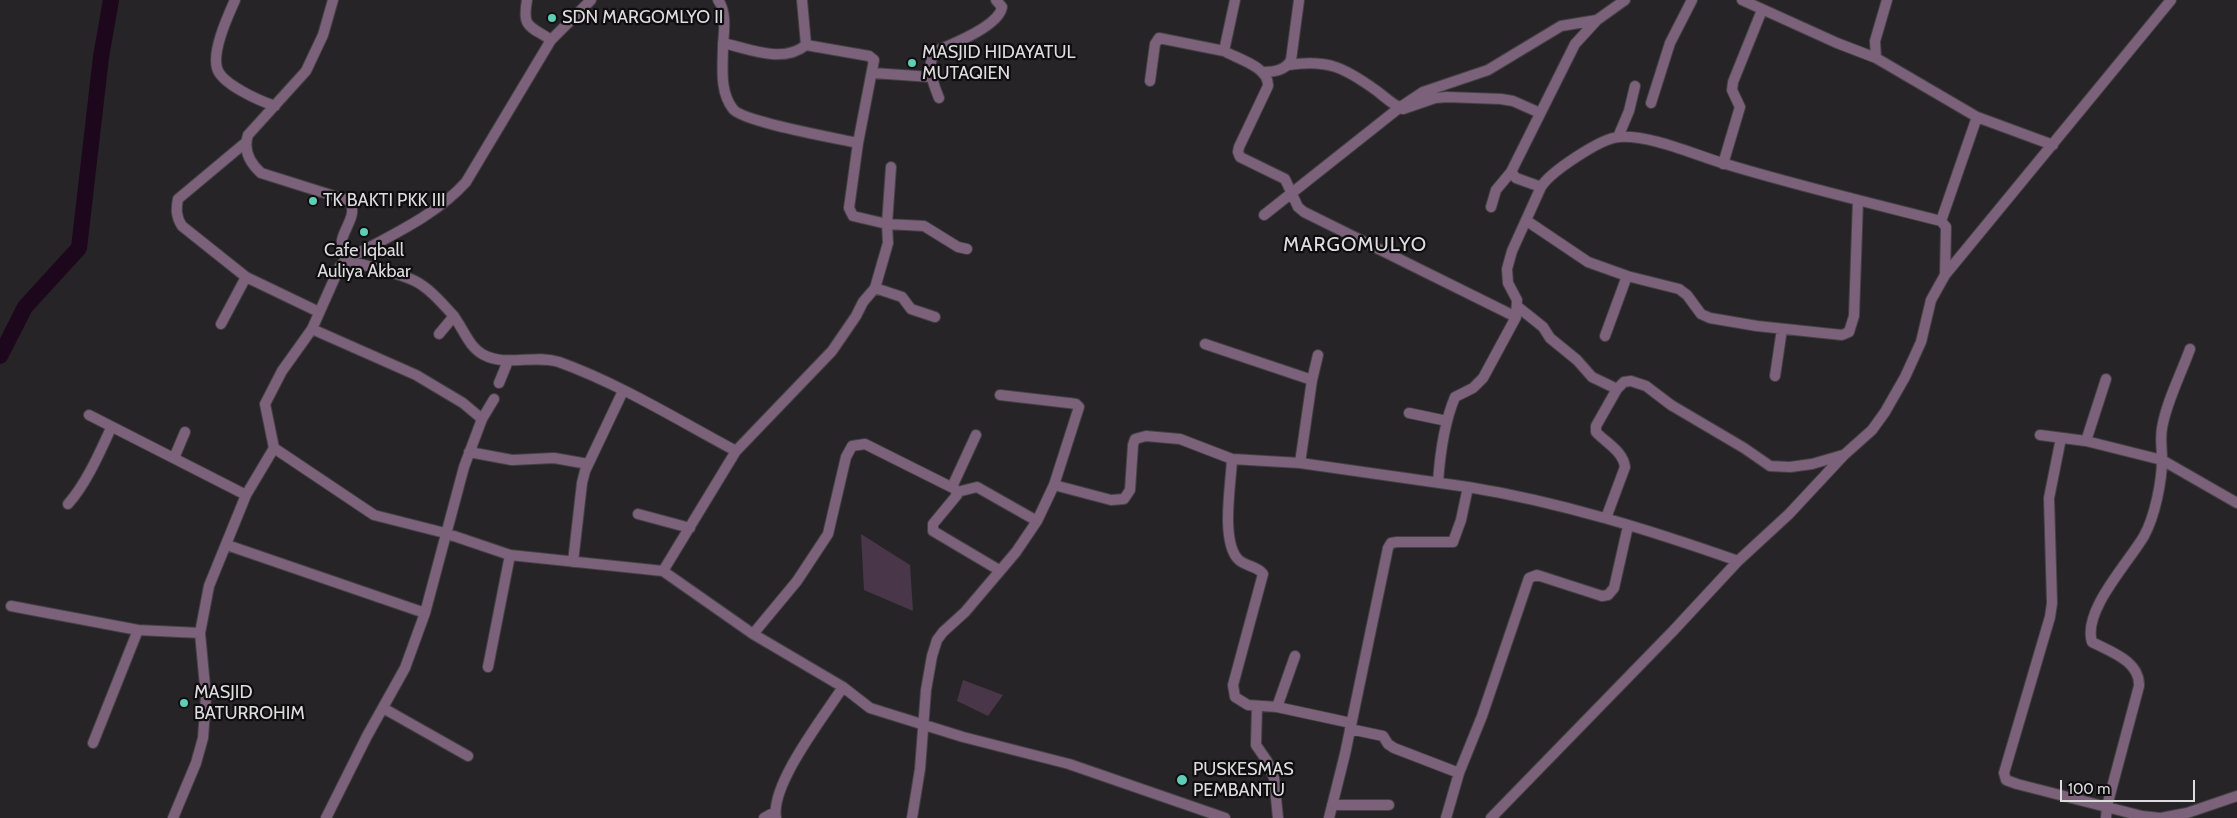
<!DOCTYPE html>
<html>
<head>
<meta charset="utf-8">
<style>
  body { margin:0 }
  #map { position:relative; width:2237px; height:818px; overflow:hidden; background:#272427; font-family:Cabin,sans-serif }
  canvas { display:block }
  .scale { position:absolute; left:2060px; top:780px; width:135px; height:22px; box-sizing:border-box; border:2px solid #dedcde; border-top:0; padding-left:6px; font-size:15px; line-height:18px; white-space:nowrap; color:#dedcde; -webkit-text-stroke:4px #0f0e0f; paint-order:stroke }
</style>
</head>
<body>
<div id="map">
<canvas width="2237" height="818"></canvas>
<div class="scale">100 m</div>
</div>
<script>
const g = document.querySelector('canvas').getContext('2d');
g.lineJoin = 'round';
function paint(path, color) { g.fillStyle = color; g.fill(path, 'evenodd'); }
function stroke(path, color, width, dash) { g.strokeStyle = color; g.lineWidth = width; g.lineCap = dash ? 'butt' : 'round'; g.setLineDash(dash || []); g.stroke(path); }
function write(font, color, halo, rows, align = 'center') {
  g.font = font + ' Cabin,sans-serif'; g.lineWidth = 4.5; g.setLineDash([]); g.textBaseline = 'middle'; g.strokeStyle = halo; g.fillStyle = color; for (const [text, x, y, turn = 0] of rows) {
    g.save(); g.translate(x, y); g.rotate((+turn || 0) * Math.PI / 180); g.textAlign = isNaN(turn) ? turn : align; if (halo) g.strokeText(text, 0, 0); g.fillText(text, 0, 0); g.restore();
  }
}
paint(new Path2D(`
  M861,534L910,565L913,611L864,590Z
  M963,680L1003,695L988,716L957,701Z`), '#4a3649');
stroke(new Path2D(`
  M0,356L25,307L79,248L101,57L111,0`), '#1d071c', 16);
const minor = new Path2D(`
  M235,0C228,16 212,50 217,68C221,84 260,101 275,106
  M333,0L323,35L306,71L248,135C243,150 250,163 261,173L350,201C357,216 345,226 342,240C341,247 343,253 346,260C366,266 396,272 415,281C429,288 441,302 452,314C463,327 468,347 484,355C507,367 534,354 559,362C620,384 678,420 736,451
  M527,0C522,28 529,25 551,40
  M718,0C727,12 724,31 723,45C723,66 719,91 733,109C743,122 836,138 858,143
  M1235,0L1224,51C1238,59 1269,67 1268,86L1239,147L1238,152L1240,157L1285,179L1298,207L1304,212L1516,317
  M1742,0L1837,43L1876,58
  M1887,0L1875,41L1876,58L1977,117L2053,145
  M723,43C750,49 783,64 806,45
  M1288,65C1329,59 1345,68 1377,91C1385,97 1393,105 1403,109L1435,98L1447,97L1501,99L1513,101L1540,113
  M1264,72C1275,72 1286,70 1291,60L1299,0
  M873,73L931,77
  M1150,81L1155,44L1159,38L1224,51
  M939,98C933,83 925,65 936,51C953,44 999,26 1002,7L996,0
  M1651,103L1670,43L1692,0
  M1618,137L1629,111L1635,86
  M245,143L178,199C176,209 176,217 182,226L246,277L319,312
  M1723,164L1740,107L1732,90L1733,82L1762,10
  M891,167L887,224L924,226L958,247L967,249
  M1511,172L1516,178L1541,187
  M1491,207L1496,190L1511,172L1575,44L1597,20L1625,0
  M1264,215L1399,108L1423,92L1488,70L1561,26L1597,20
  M1527,221L1588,262L1627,276L1679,289L1687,295L1701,314L1710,318L1757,326L1842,335L1849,332L1854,316L1858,200
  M1941,221L1977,117
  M875,288L902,297L911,309L935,317
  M1518,307L1543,327L1550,338L1577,360L1592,377L1617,389
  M221,324L246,277
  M312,329L416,375L463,403L482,419L464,467L425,613L405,668L367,736L326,818
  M439,334L454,316
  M1605,336L1627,276
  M1205,344L1312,380
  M1775,376L1782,329
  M499,383L508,361
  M1000,395L1069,403L1076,404L1079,407L1054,485
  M1409,413L1447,421
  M89,415L246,495
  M482,419L494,399
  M2040,435L2086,441L2162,460L2237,503
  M2061,438L2049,498L2052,603L2050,617L2004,773L2006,780L2017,784L2142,816L2160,818
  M2086,441L2106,379
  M274,448L374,515L445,533L510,555L663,571L753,634L843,687L870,708L963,737L1069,764L1225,818
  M469,452L512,460L554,458L588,464
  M174,458L185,432
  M1232,459C1231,484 1221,538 1237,558C1244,567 1257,565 1263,574L1233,685L1235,697L1248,705L1277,707L1351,723
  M1300,463L1312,380L1318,355
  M1438,482C1440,454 1444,423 1455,397L1473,388L1483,378L1516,317L1517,300L1508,283L1507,269L1512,251L1541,187C1550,172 1601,138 1619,137C1654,135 1696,156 1729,165C1799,186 1870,203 1941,221L1946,227L1945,275
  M952,487L976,435
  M1468,487C1560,502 1650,530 1738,561
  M957,492L977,487L1037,521
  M68,504C86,484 100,452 111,428
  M638,514L690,528
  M1606,518L1625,467C1623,451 1606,443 1596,432V426L1617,389L1624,382L1631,381L1646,386L1671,405L1744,448L1770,466L1790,467L1812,464L1843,455
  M227,545L425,613
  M573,562L582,483L585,471L623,391
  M663,571L736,451L832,351L856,316L863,302L875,288L888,243L887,224L853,216L849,208L858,143L874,60L869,56L806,45L802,0
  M11,606L138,630L200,633
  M753,634L797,581L828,534L846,457L852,446L865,444L955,489L957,495L933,524V531L999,570
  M488,667L510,555
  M1257,706L1256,745L1267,761L1274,778L1278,818
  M1277,707L1295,656
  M383,708L468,756
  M1350,729L1383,736L1388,744L1394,748L1459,773L1482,716L1529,578L1537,575L1602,596L1608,595L1614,588L1628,526
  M93,743L138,630
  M1332,805H1389
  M173,818L196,763L203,738L206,697L200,633L209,586L246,495L274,448L265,404L282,371L312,329L340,266L346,260C385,238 436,216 466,182L551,40L591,0
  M764,818L775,812
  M776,818C770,785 824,716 843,687
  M912,818L920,769L926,690L932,656L937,640L943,632L965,612L1016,552L1037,521L1054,485L1111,500L1124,499L1130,490L1133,445L1135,439L1146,436L1180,439L1232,459L1300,463L1468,487L1461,520L1453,542H1397L1391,543L1388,548L1345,754L1329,818
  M1446,818L1459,773
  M1491,818L1673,631L1738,561L1789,514L1844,455L1872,430L1885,412L1905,377L1921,342L1931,300L1945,275L2171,0
  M2106,818L2107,806L2139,686C2140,661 2111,652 2092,642C2082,611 2129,562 2144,536C2155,516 2162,481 2162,459C2162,448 2160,439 2162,428C2166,403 2181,374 2190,349
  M2161,818L2187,813L2237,796`);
stroke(minor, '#444144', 12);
stroke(minor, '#7b617a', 10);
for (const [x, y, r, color] of [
  [552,18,5,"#5eceb7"],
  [912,63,5,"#5eceb7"],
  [313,201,5,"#5eceb7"],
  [364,232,5,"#5eceb7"],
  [184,703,5,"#5eceb7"],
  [1182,780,6,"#5eceb7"]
]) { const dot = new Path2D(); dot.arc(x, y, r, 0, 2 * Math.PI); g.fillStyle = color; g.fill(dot); stroke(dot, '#0f0e0f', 2); }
write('18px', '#dedcde', '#0f0e0f', [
  ["SDN MARGOMLYO II",562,18],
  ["MASJID HIDAYATUL",922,53],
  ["MUTAQIEN",922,74],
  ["TK BAKTI PKK III",323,201],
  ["Cafe Iqball",364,251,"center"],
  ["Auliya Akbar",364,272,"center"],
  ["MASJID",194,693],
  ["BATURROHIM",194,714],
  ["PUSKESMAS",1193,770],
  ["PEMBANTU",1193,791]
], 'left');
g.letterSpacing = '1px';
write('20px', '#dedcde', '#0f0e0f', [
  ["MARGOMULYO",1355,245]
]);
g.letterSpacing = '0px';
</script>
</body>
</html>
